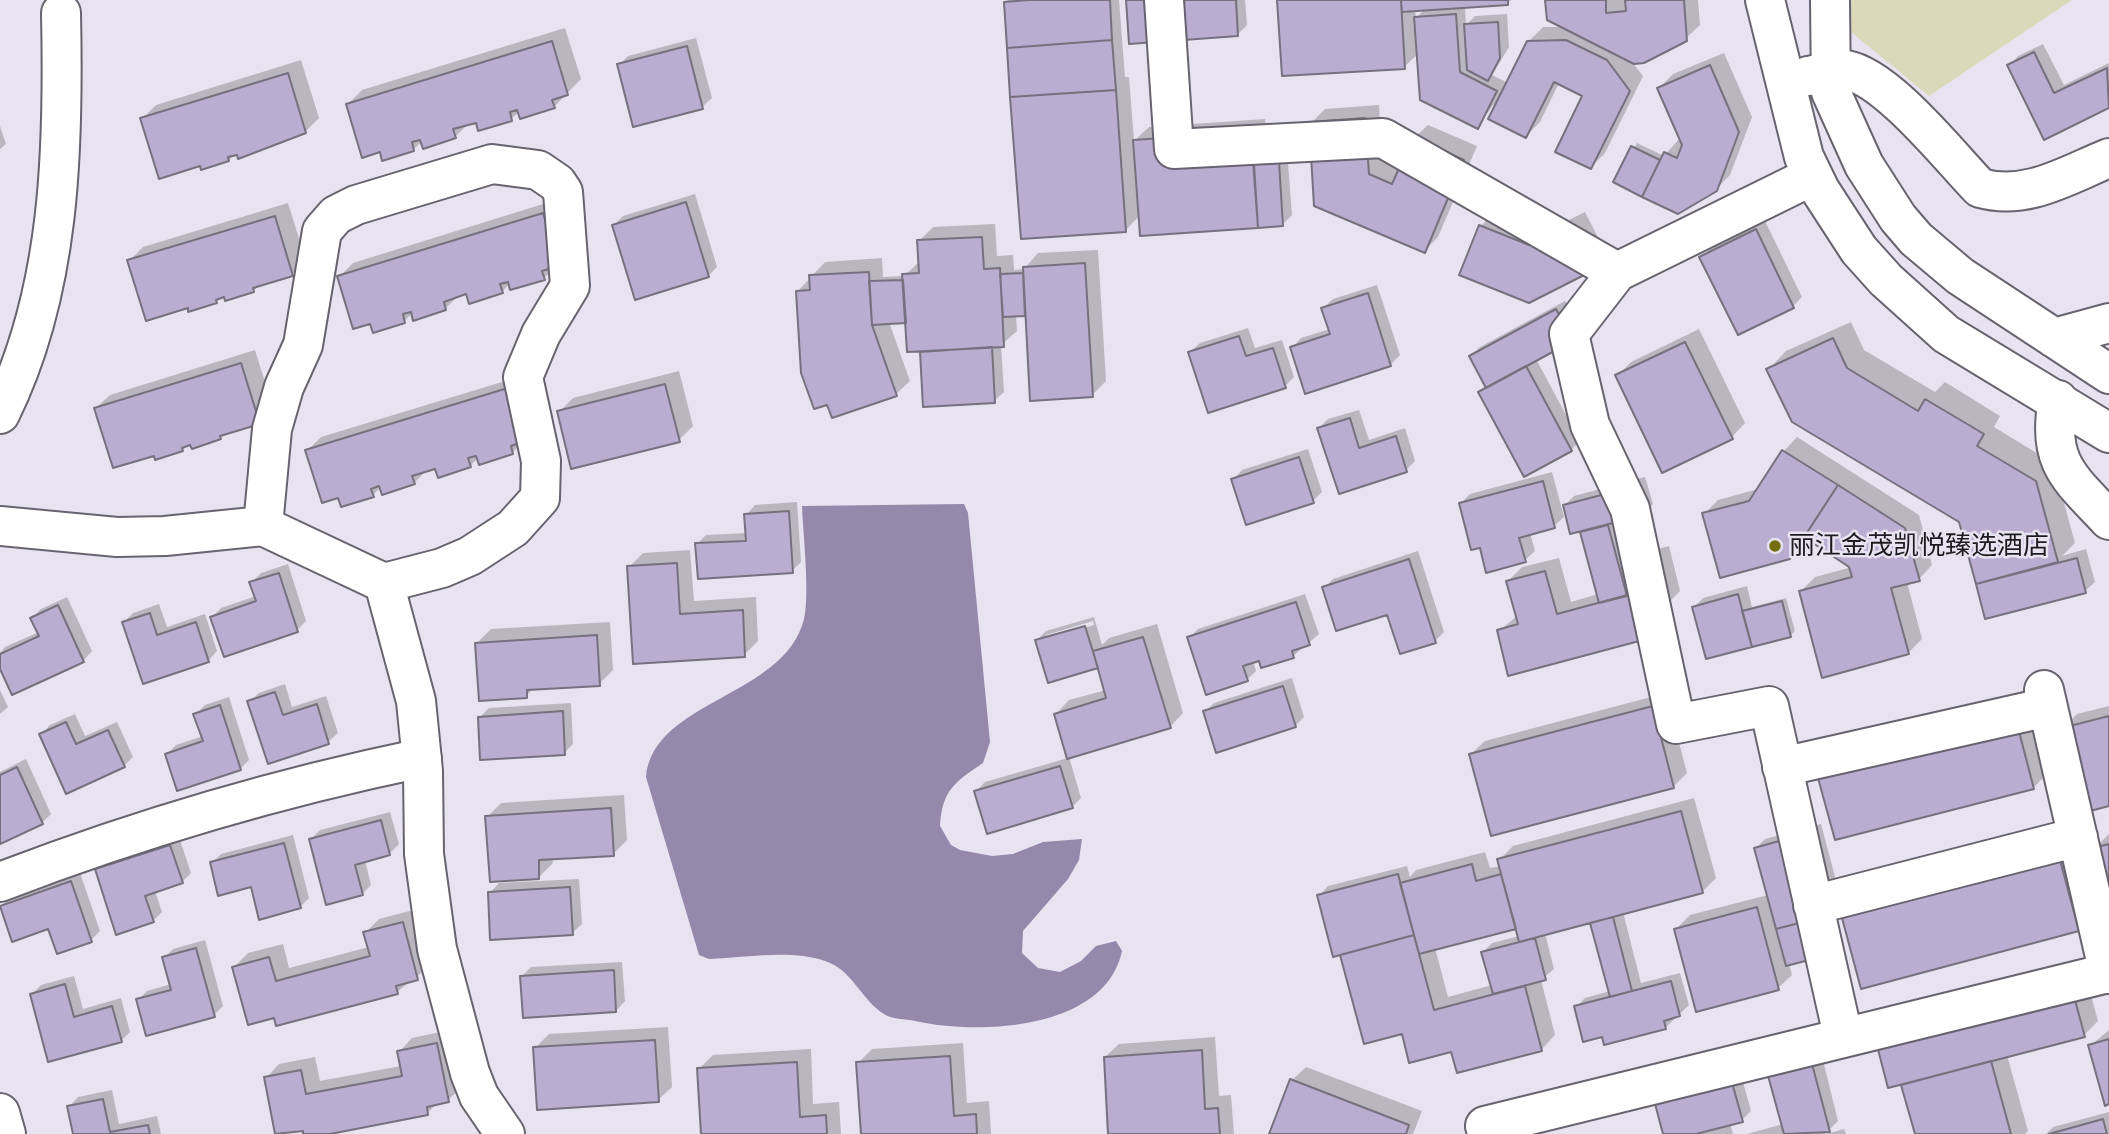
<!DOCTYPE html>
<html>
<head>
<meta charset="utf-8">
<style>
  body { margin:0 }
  canvas { display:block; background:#e7e3f0 }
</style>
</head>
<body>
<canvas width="2109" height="1134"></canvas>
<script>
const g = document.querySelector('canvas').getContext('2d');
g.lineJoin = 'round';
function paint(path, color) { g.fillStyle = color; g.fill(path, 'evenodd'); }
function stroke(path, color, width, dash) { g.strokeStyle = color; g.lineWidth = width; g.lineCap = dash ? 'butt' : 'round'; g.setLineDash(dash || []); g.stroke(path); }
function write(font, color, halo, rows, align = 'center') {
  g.font = font + ' "Alegreya Sans","Noto Sans SC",sans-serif'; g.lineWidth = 5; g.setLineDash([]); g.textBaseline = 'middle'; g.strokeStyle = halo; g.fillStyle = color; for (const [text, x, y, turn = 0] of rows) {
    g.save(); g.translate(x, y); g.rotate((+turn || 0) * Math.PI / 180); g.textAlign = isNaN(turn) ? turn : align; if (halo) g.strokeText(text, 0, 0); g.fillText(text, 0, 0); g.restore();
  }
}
paint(new Path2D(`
  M1842,0H2072L1929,96L1840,23Z`), '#dadabb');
paint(new Path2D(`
  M964,504L968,513L990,742L983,763C955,782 942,790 940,826L951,845L960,850L992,856L1013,854L1043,842L1082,839L1079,860L1068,879L1023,931L1022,953L1038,968L1060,972L1081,961L1096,946L1116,941L1122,951C1105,1031 977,1035 915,1021C906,1019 891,1019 884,1014C861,1000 853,970 825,961C790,949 745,958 709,959L699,955L646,777C653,700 785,697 804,619C810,595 803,533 802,506Z`), '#9488ab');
paint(new Path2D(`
  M1008,0H1119L1125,77H1129L1134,141L1149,127L1265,119L1266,138L1286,137L1292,215L1283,224L1140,215L1126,230L1005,2Z
  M1128,0H1245L1247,25L1238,34Z
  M1279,0H1511L1507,4L1465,6L1466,25L1475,16L1507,14L1509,47L1492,75L1508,83L1528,42L1543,27H1565L1547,0H1698L1700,25L1685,39L1632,62L1643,76L1605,153L1591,167L1584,95L1559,83L1540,122L1526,136L1494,104L1477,127L1419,53L1404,67ZM1425,9L1416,18L1415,10Z
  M565,28L581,79L554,107L520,111L511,119L469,123L455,137L422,141L413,150L348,104L362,90Z
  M696,38L712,98L702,107L619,65L628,56Z
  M2043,44L2064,85L2109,63V106L2045,138L2009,66L2018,56Z
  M1724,53L1752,117L1730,175L1716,189L1678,212L1615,181L1637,143L1664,156L1680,138L1659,88L1673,74Z
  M301,60L319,118L305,132L235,154L229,160L142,119L156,105Z
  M1379,105L1382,160L1401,168L1414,138L1428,125L1477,146L1438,237L1424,251L1311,123L1325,109Z
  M0,126L6,144L0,149Z
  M695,194L717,267L708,276L614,225L623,216Z
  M556,200L572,251L544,278L510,283L502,292H468L459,295L445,309L413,313L404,321L371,322L339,277L353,263Z
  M288,203L306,261L292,274L259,285L254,291L189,306L129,261L143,247Z
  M1495,212L1544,232L1585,212L1607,255L1528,301L1481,226Z
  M1765,221L1802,297L1793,306L1702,257L1711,248Z
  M995,224L997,256L1013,255L1014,270L1024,269L1038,253L1098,250L1106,381L1092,395L1027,312L1016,315L1017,331L1001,345L1004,392L994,401L921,352L924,350L907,321L889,322L910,381L896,394L798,291L825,262L882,258L883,277L904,276L920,261L919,241L933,227Z
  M1377,285L1400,355L1391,364L1306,391L1292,348L1301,338L1330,329L1323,308L1333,299Z
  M1565,301L1581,330L1536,359L1580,441L1571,450L1480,392L1487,386L1471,356L1480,347Z
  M1851,322L1864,350L1935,392L1945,382L2000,416L1994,427L2053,463L2075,543L2062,556L2086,549L2095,582L2085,591L1987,617L1960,521L1769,369L1786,351Z
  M1248,328L1255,348L1282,340L1294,377L1285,386L1190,352L1200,343Z
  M1699,329L1745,423L1732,437L1617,376L1631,362Z
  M255,350L273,408L220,438L188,444L182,450L155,454L96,408L110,395Z
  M679,371L693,426L679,440L559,412L573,398Z
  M525,375L540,425L512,453L478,458L470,466H436L428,469L414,483L381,487L373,495L307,451L321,437Z
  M1359,410L1369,440L1405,428L1415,461L1406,470L1340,492L1319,428L1328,419Z
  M1797,437L1919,515L1932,565L1919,579L1907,582L1922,639L1908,653L1801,591L1815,577L1852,567L1807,538L1789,557L1704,514L1718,500L1758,489L1784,451Z
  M1308,449L1322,492L1313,501L1233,480L1242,470Z
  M1552,472L1564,517L1554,526L1530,533L1535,551L1525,560L1481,546L1461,503L1470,494Z
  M1645,477L1653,504L1643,514L1628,557L1669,546L1680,591L1671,600L1651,605L1499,631L1517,616L1508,581L1522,567L1559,558L1571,602L1598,594L1581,530L1565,505L1574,496Z
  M797,502L801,562L792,571L697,544L706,535L747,533L746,515L755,505Z
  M690,550L694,601L756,597L758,641L744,655L635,662L629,567L643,553Z
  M1418,551L1444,632L1435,641L1388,613L1324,588L1333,579Z
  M288,564L306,621L297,630L212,617L221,608L256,596L251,583L261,573Z
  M1747,586L1752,607L1786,598L1795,631L1791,635L1707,657L1694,607L1703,598Z
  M1305,594L1319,634L1293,656L1253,661L1256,671L1247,680L1189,638L1198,629Z
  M67,597L92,651L83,661L0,665V653L5,647L39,632L32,618L41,609Z
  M159,604L167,627L205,614L217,651L208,661L124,622L133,613Z
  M1094,617L1102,645L1109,638L1157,624L1183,713L1170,727L1069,757L1081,798L1072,807L976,791L985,782L1068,758L1056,714L1069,700L1106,690L1098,665L1037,640L1046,631ZM1093,621L1094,625L1046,639V635Z
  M610,622L613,670L599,684L534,688L526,696L477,643L491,629Z
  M1292,678L1304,717L1295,726L1205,712L1214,703Z
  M285,684L292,707L326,696L338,733L328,742L249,702L259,693Z
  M0,690L8,707L0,714Z
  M1666,693L1687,773L1674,786L1471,754L1485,741Z
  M229,697L249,760L240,769L167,754L176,745L203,736L196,714L205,705Z
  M571,703L573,744L564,753L479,718L489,708Z
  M2028,703L2047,774L2033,788L1836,838Z
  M2109,706V804L2063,728L2077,714Z
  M75,714L85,736L117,722L133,757L124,766L41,735L50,725Z
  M26,759L51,814L42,823L0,842V772Z
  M624,795L627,840L613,854L552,858L553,863L539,877L487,817L501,803Z
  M1694,798L1716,878L1702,892L1623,912L1641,983L1680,973L1689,1005L1665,1028L1603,1035L1576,1007L1585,998L1610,991L1592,921L1545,933L1554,969L1541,980L1555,1035L1542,1049L1452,1050L1403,1032L1342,953L1319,896L1328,886L1407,866L1410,877L1416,870L1485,852L1490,868L1501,866L1499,860L1513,846ZM1517,927L1519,936L1492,943L1483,952L1492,985L1448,997L1435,948Z
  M390,812L399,844L389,854L365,860L371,885L362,894L311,839L320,830Z
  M1821,824L1842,903L1789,964L1792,975L1778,988L1676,929L1690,915L1768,895L1756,848L1765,839Z
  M2109,834V905L2095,848Z
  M293,835L309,898L300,907L212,863L221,854Z
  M179,837L191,873L182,882L155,891L162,912L153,921L97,869L106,860Z
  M2073,847L2092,916L2078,930L1844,918L1858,905Z
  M80,873L100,931L91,940L49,927L1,906L11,897Z
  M579,879L582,924L572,933L490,893L499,883Z
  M417,909L431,965L397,992L276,1016L234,967L248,953L283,944L289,968L369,947L365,933L379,919Z
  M205,940L223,1006L214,1015L138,1000L147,991L171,984L164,958L173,949Z
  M622,962L625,1001L616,1011L522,976L531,967Z
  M2083,966L2098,1021L2084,1035L2007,1055L2028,1131L2025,1134H1917L1903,1083Z
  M74,976L83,1009L121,998L130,1032L121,1041L50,1060L32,994L41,985Z
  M668,1027L672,1087L658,1100L535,1048L549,1034Z
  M450,1030L462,1087L448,1100L438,1103L427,1113L321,1134H305L304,1129L277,1134L266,1078L279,1064L315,1057L320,1081L401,1066L399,1052L412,1038Z
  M2109,1030V1103L2090,1046Z
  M1215,1037L1219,1096L1231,1095L1234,1134H1110L1105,1057L1119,1044Z
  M963,1043L967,1103L989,1101L991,1134H862L858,1063L872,1049Z
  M811,1049L813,1104L839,1102L841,1134H703L699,1069L713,1055Z
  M1821,1052L1838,1121L1825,1134H1747L1783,1124L1779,1063Z
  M1306,1067L1422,1111L1413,1134H1271L1292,1080Z
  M1740,1071L1751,1111L1742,1120L1730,1123L1733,1134H1665Z
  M112,1090L119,1124L157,1116L161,1134H74L69,1107L78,1097Z
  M2109,1112V1134H2046L2053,1127Z
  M1844,1129L1846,1134H1826Z`), '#0003');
const building = new Path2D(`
  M1029,0H1110L1112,40L1007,48L1004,2Z
  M1126,0H1236L1238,36L1129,44Z
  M1277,0H1401L1405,69L1282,76Z
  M1401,0H1508V5L1402,12Z
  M1545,0H1606V13L1626,11L1625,0H1684L1687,41L1644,63L1634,64L1547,20Z
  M1456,14L1460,72L1497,91L1478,129L1420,100L1414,17Z
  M1498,22L1500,58L1488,81L1467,70L1464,24Z
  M1112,40L1116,90L1010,97L1007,48Z
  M1566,40L1607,60L1630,91L1591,169L1555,152L1582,96L1554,82L1526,138L1488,119L1527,41Z
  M552,41L568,95L552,100L555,108L520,119L517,110L510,112L512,121L478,131L476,123L453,129L456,138L423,149L420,140L412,142L414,151L382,161L380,152L362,158L346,104Z
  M687,46L703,109L633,127L617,64Z
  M2034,52L2054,93L2107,68L2109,108L2044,140L2007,65Z
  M1710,65L1739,132L1717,191L1678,214L1642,197L1664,152L1677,158L1682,145L1657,88Z
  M288,73L306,133L238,159L237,155L228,157L229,161L201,170L200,166L159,179L140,118Z
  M1116,90L1126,232L1021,239L1010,97Z
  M1365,118L1369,174L1392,184L1413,137L1464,160L1425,253L1314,206L1309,122Z
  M1252,132L1258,228L1140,236L1133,140Z
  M1278,145L1283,226L1258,228L1252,147Z
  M1631,146L1660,160L1642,197L1613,182Z
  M686,202L709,277L635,300L612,225Z
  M543,213L559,266L542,271L545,280L510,290L508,282L500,284L503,293L469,304L466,294L444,302L446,310L413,321L411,312L403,314L405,323L373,333L370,324L353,329L337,276Z
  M275,216L293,276L253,288L254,292L225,301L224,297L216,300L217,303L188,312V308L146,321L127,260Z
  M1571,224L1594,270L1529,303L1459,275L1479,225L1529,245Z
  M1756,229L1794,308L1738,335L1699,257Z
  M982,237L984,269L1000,268L1004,347L907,352L902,274L919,273L917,240Z
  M1085,263L1093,397L1030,401L1023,267Z
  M869,272L872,325L897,396L832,418L827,405L814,409L801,373L796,291L810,290L809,275Z
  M1023,273L1025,316L1003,317L1000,274Z
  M903,280L906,323L872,325L869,281Z
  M1368,293L1391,366L1305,394L1290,347L1330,334L1321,308Z
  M1556,309L1573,341L1486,388L1469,356Z
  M1239,336L1246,356L1273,348L1286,388L1208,413L1188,352Z
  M1833,338L1847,368L1918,411L1925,399L1984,434L1977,446L2036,481L2058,562L1976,584L1959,522L1792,422L1766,369Z
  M1685,342L1733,439L1662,473L1615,375Z
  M992,347L995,403L923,407L920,352Z
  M241,363L260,424L220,436L221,439L192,449L190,445L182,448L183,451L155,460L154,456L113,468L94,408Z
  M1526,366L1572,451L1524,477L1478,392Z
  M665,384L680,442L571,469L557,411Z
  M511,387L528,440L511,446L513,454L479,465L476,456L468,458L471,467L438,478L435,469L412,476L415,484L382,495L379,486L371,489L374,497L341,507L338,498L322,503L305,450Z
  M1350,418L1359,448L1396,436L1407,472L1339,494L1317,428Z
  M1782,450L1838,485L1790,559L1720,578L1702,513L1749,501Z
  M1299,457L1314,503L1246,525L1231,479Z
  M1543,481L1555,528L1519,538L1526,562L1486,573L1480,548L1471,550L1459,503Z
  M1838,485L1905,528L1920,581L1891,588L1909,654L1822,678L1799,591L1852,577L1849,567L1804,537Z
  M1636,486L1644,515L1570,534L1563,505Z
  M789,511L793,573L698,579L695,543L746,541L744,514Z
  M1608,525L1627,596L1599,603L1580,532Z
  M2077,558L2086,593L1985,619L1976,584Z
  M1409,559L1436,643L1400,654L1387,615L1336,631L1322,587Z
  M677,563L680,614L743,610L745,657L633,664L627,566Z
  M1545,571L1557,614L1631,594L1643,640L1508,676L1497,630L1518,624L1506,581Z
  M279,573L298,632L224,657L210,617L256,601L249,582Z
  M1738,594L1752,647L1706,659L1692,607Z
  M1782,601L1791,637L1752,647L1742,611Z
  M1296,602L1310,645L1292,651L1294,658L1261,668L1259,661L1243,666L1248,681L1206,695L1187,637Z
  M58,605L84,662L12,695L0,669V654L39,636L30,618Z
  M150,613L157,635L196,622L209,662L143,684L122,622Z
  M1085,626L1098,668L1048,683L1035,640Z
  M597,635L600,686L527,690V698L479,701L475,643Z
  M1143,637L1171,728L1067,759L1054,714L1106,698L1093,651Z
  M1283,686L1296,727L1216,753L1203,711Z
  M275,692L283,715L317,704L329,744L268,764L247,701Z
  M220,705L241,770L177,791L165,754L203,741L193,714Z
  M1653,706L1674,788L1491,836L1469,754Z
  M563,711L565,755L480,760L478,717Z
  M2015,716L2034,789L1835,840L1815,767Z
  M2109,716V806L2083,813L2062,728Z
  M66,722L76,744L108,730L125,767L66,794L39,734Z
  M1060,766L1073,808L987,834L974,791Z
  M17,767L43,824L0,844V775Z
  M611,808L614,856L539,860V879L490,882L485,816Z
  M1681,811L1703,893L1519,942L1497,859Z
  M381,820L390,855L355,865L363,895L326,905L309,839Z
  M1812,832L1834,914L1776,929L1754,848Z
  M284,843L301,908L259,920L251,887L218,896L210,862Z
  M2109,844V912L2093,848Z
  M170,845L183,883L145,896L154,922L116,935L95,869Z
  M2060,860L2079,931L1861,989L1842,918Z
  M1472,864L1476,881L1501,874L1516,929L1419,954L1400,883Z
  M1398,874L1414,935L1333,957L1317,895Z
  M71,881L92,942L57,954L48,929L12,942L0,906Z
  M570,887L573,935L490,940L488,892Z
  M1757,907L1779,990L1696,1012L1674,929Z
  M1613,917L1632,991L1610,997L1590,923Z
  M1822,917L1832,954L1786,966L1776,929Z
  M403,922L418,980L396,986L398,994L276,1026L274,1018L248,1025L232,967L269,957L276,981L370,956L363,932Z
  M1414,935L1434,1010L1525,986L1542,1051L1457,1073L1451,1052L1409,1063L1402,1034L1364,1044L1340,955Z
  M1535,938L1546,980L1493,994L1481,952Z
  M196,948L215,1017L146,1036L136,999L171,990L162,957Z
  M614,970L616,1012L523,1018L520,976Z
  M2069,978L2085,1037L1888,1088L1873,1030Z
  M1671,981L1680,1016L1664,1021L1666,1029L1604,1045L1602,1037L1583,1042L1574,1006Z
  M65,984L74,1017L112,1006L122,1042L48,1062L30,994Z
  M2109,1039V1104L2105,1106L2088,1045Z
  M655,1040L659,1102L537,1110L533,1047Z
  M437,1043L449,1102L427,1107L428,1115L330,1134H303V1131L275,1134L264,1077L301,1070L306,1094L402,1076L397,1051Z
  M1202,1050L1205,1109L1218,1108L1220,1134H1108L1104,1057Z
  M950,1056L954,1116L976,1114L977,1134H861L856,1062Z
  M1811,1060L1830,1132L1784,1134L1767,1072Z
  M1991,1061L2011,1134H1915L1901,1085Z
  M797,1062L800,1117L826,1115L827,1134H701L697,1068Z
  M1290,1079L1409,1125L1406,1134H1269Z
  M1731,1079L1743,1122L1696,1134H1663L1654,1100Z
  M103,1099L110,1132L148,1125L150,1134H73L67,1106Z
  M2103,1119L2107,1134H2049Z`);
paint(building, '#baadd2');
stroke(building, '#75717d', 2);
const minor = new Path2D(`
  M1164,0L1174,149L1383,138L1617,272
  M1765,0L1804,157L1820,190L1859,250L1886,280L1946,334L2109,433
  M1830,0L1831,92L1864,165L1898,218L1916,239L1960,276L2109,374
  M1808,76C1819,74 1835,68 1846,70C1887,77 1950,157 1980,188C2027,201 2067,175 2109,158
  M1812,176L1617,272L1569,334L1590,425L1630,509L1676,724L1769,706L1843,1036
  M2054,338L2109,323
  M2058,400C2046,463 2070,478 2109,520
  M0,414C61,291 64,147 61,13
  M0,526L117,537L165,536L263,526L384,583L442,568L470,556L513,528L540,498L541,461L523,377L541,334L570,286L563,192L557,183L538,170L492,164L356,205L336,215L322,231L303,345L284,387L272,429L263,526
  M384,583L416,701L423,771L424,854L437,949L470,1073L479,1096L505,1134
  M2044,690L2109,974
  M1782,767L2048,707
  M0,882C138,829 277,788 422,758
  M1813,905L2078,837
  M0,1113L6,1134
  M1485,1126L2108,973`);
stroke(minor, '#67636f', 42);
stroke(minor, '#fff', 38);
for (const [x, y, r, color] of [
  [1775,546,7,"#736f0f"]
]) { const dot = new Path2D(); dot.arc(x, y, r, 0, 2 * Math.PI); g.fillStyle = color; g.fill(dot); stroke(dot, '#e7e3f0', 2.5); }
write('26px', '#1d1b20', '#e7e3f0', [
  ["丽江金茂凯悦臻选酒店",1789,546]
], 'left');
</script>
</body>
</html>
